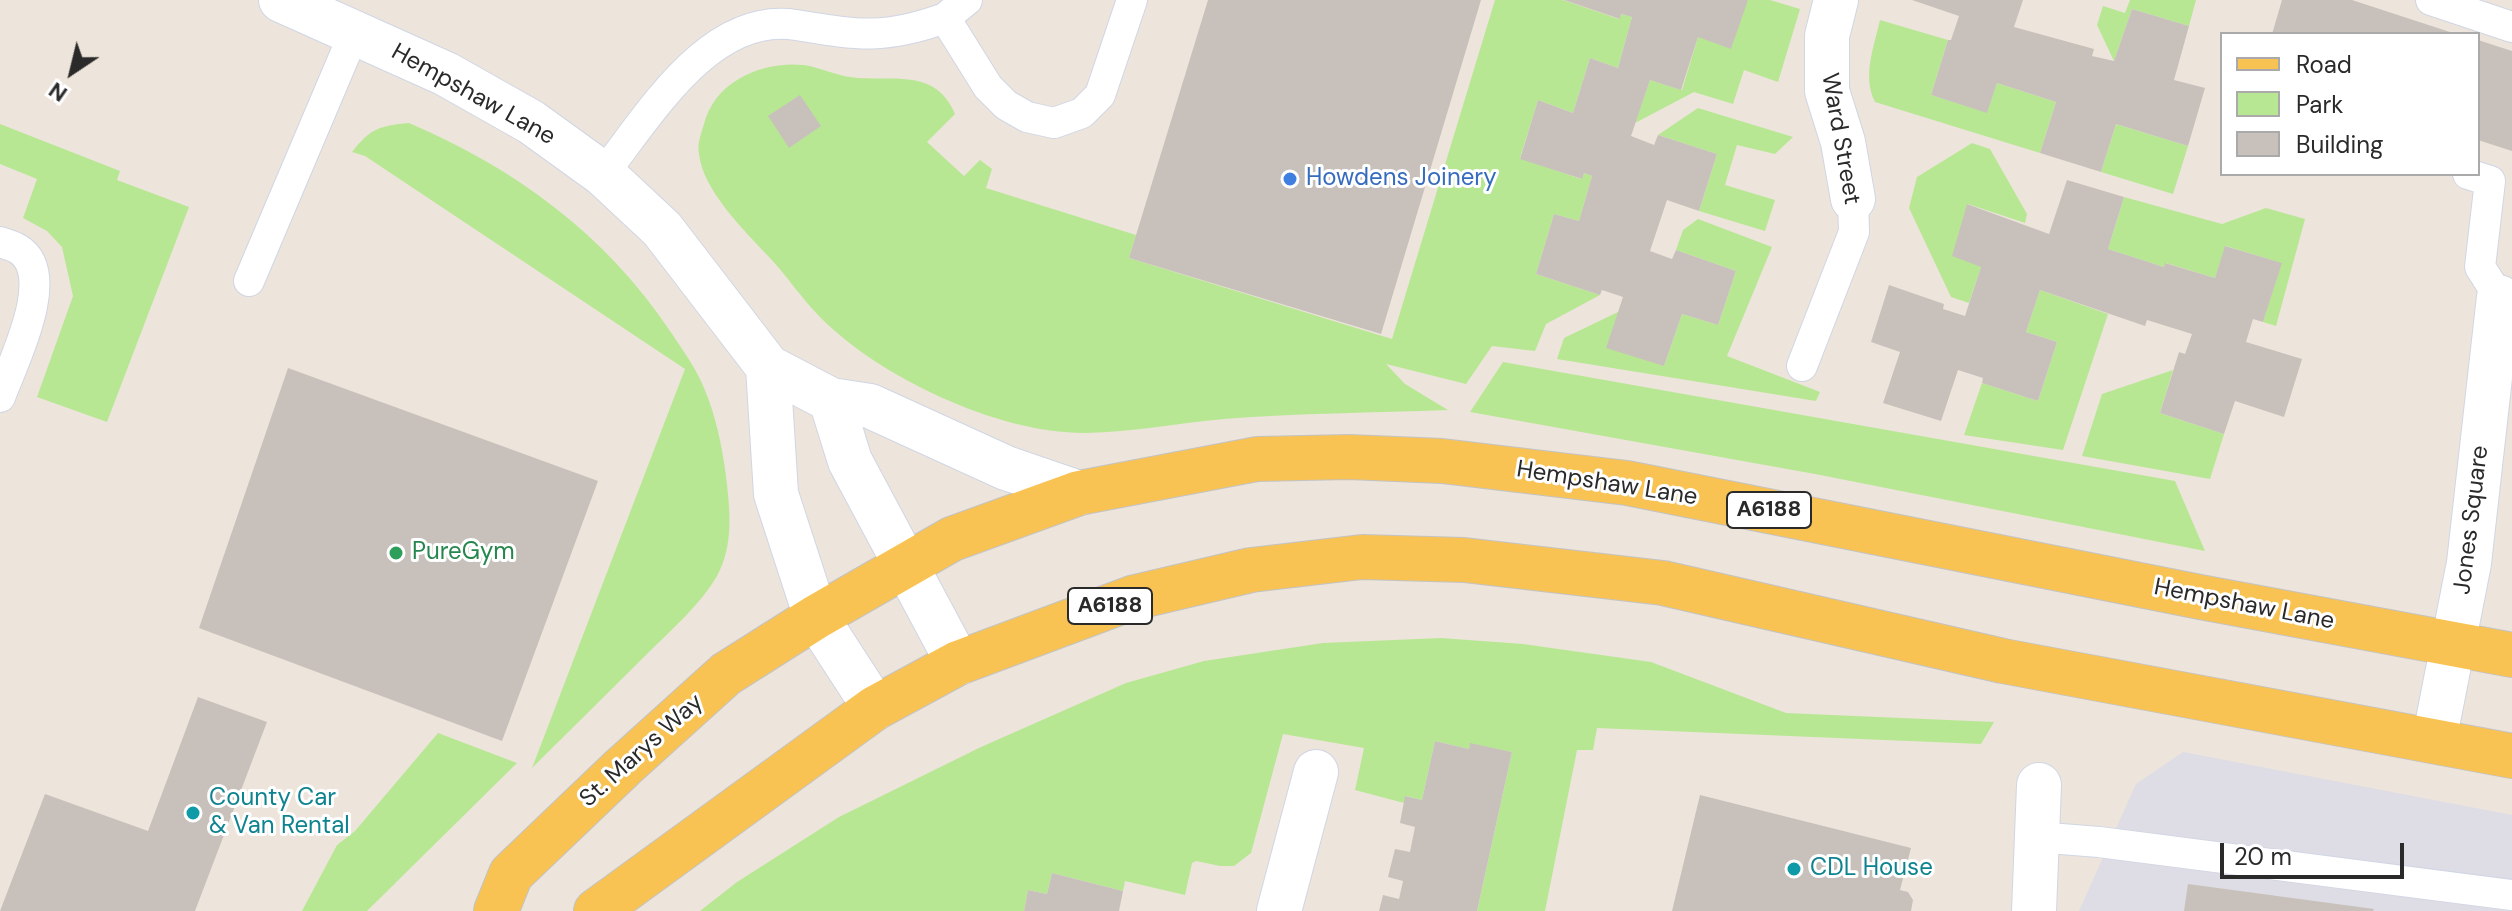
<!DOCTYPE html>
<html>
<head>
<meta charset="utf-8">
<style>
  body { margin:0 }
  #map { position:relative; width:2512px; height:911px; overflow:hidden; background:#ede4db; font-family:"DM Sans",sans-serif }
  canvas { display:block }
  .legend { position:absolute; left:2220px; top:32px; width:260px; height:144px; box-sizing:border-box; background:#fff; border:2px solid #aaa; margin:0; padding:10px 14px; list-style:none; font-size:24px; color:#2a2a2a }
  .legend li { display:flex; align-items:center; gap:16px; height:40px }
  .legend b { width:40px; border:2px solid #aaa }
  .north { position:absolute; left:32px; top:32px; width:80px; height:80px; -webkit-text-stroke:6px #fff; paint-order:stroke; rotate:215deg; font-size:22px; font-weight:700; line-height:32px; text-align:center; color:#2a2a2a }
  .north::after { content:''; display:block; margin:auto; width:28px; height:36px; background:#2a2a2a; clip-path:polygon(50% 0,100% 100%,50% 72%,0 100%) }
  .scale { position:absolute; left:2220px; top:843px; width:184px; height:36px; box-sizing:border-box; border:4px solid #2a2a2a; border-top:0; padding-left:10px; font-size:24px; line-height:28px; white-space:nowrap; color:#2a2a2a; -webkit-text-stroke:6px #fff; paint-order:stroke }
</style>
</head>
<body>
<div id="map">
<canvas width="2512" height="911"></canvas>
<ul class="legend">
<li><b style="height:10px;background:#f9c354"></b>Road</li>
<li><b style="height:22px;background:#b8e794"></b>Park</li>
<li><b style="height:22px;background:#c8c1bb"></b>Building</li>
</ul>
<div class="north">N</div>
<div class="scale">20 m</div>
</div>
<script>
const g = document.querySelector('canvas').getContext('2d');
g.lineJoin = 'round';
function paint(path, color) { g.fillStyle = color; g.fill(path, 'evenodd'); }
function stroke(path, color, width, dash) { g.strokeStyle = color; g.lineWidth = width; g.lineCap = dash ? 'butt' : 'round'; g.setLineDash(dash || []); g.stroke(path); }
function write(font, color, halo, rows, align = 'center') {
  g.font = font + ' "DM Sans",sans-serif'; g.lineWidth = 6; g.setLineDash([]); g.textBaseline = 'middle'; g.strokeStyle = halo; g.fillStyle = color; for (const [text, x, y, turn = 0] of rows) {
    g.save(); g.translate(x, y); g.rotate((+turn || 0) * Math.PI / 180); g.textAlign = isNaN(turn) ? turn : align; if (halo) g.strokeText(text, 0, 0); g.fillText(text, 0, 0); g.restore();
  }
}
paint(new Path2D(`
  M2183,752L2512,815V911H2079L2136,784Z`), '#dedce5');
paint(new Path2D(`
  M1495,0H1563L1619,19L1621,14L1632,17L1618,68L1590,58L1573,113L1538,100L1520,158L1581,179L1584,173L1592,176L1579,221L1554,214L1536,274L1600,295L1546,324L1535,351L1492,346L1466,384L1386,364L1405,384L1448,410C1374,413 1299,413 1224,419C1178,423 1133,432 1086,433C1000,434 880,378 820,317C802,299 787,276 769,257C745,231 703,191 699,154C697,144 701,134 704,124C715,81 762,61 804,65C819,67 834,75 850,77C891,83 935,66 955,114L927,142L964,176L980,160L992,169L986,188L1136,235L1129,258L1392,339Z
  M1748,0H1770L1800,9L1778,82L1744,70L1733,104L1694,92L1635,123L1650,80L1682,90L1698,37Z
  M2130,0H2196L2189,26L2132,9L2114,61L2097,25L2103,6L2125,13Z
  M1880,20L1948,40L1931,95L1986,112L1997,83L2056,102L2040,153L1875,102C1862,76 1874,47 1880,20Z
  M1698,108L1793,137L1775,154L1737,145L1725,185L1775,200L1765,231L1699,211L1717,154L1658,135Z
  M409,123C515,168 606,235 670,331C682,349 696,368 704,388C716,416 722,446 726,476C730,510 734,545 717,576C700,605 672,629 648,653C610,691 571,729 532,768L685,369L365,156L352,152C371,128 379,126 409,123Z
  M0,124L120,171L117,180L189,207L107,422L37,397L73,296L62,247L47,231L23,218L37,179L0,164Z
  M2116,124L2188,146L2173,194L2101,172Z
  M1972,143L1990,149L2027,214L2025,223L1968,204L1981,267L1969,303L1951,297L1909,208L1917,177Z
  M2124,197L2222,224L2266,208L2305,219L2276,326L2263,322L2281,263L2226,246L2215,278L2166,263L2164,267L2108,249Z
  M1698,219L1772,247L1727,356L1820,392L1816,401L1557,359L1564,338L1618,312L1664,366L1682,314L1718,325L1736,271L1676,250L1683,230Z
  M2040,290L2108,314L2063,450L1964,435L1982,383L2038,401L2057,342L2026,332Z
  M1503,362L2175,481L2205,551L1815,474L1470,412Z
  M2173,370L2160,413L2224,434L2210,479L2082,456L2102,394Z
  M1441,638L1523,644L1651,662L1786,713L1994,722L1981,744L1597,728L1593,750H1577L1545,911H1477L1512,752L1471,744L1469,749L1435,741L1422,800L1406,796L1404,803L1355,790L1364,748L1283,734L1251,853L1234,866H1220L1196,861L1192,863L1185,895L1125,881L1123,891L1052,873L1047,894L1028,890L1024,911H700L737,882L839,817L981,747L1126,683L1204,661L1323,643Z
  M438,733L517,763L367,911H302L337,845L355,831Z`), '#b8e794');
paint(new Path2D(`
  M1208,0H1481L1381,334L1129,258Z
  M1564,0H1748L1731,49L1698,37L1681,90L1650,80L1631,136L1654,145L1658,135L1717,154L1699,211L1667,200L1650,251L1672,259L1676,250L1736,271L1718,325L1682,314L1664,366L1606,348L1623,297L1602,290L1600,295L1536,274L1554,214L1579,221L1592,176L1584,173L1582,179L1520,159L1538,100L1573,113L1590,58L1618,68L1632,17L1621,14L1620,19Z
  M1912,0H2023L2014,27L2094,49L2092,56L2114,61L2132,9L2189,26L2174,80L2205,88L2188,146L2116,124L2101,172L2040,153L2056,102L1997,83L1987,113L1931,95L1948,40H1951L1959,16Z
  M2282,0H2352L2456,34H2272Z
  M2478,40L2512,51V151L2478,140Z
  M800,95L821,126L789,148L768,116Z
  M2067,180L2124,197L2108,249L2164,267L2165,263L2215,278L2225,246L2282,263L2263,322L2253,319L2246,342L2302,359L2284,417L2235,401L2224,434L2160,413L2179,352L2185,354L2192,334L2147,320L2145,326L2040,290L2026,332L2057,342L2038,401L1982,383L1983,378L1958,370L1941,421L1883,403L1900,352L1871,342L1889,285L1944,304L1943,309L1965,316L1981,267L1952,256L1967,204L2049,234Z
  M288,368L598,481L502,741L199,628Z
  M198,697L267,722L195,911H0L45,794L148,831Z
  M1435,741L1469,749L1470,743L1512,752L1477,911H1379L1383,895L1399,899L1403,881L1388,877L1395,849L1410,852L1415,827L1400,823L1405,796L1422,800Z
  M1700,795L1911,848L1900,890L1908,892L1913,900L1911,911H1672Z
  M1052,873L1123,891L1119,911H1024L1028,890L1047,894Z
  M2188,884L2374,909L2373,911H2184Z`), '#c8c1bb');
const lane = new Path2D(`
  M967,0L945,18L988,87L1006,105L1027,117L1054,123L1082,113L1100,95L1132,0
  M2431,0L2512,27
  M603,174C649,116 710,11 796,25C858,35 884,40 945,18
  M2468,174L2490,181L2480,267L2499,297
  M0,242C6,244 13,246 18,249C59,274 12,364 0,397
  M249,281L355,31
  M1802,366L1854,232L1853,199
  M2036,837L2099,842L2512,895`);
const street = new Path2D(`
  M1836,0L1827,36V91L1843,142L1853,199
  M2434,741L2469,563L2499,297
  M1279,911L1316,772
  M2034,911L2039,785`);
const secondary = new Path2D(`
  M281,0L446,74L531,122L603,174L662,229L768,367L831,400L870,406L1006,468L1079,493
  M768,367L776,494L816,617L875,708
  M831,400L850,461L958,663`);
const primary = new Path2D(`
  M496,911L511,874L623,767L726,674L816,617L952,539L1079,493L1257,459L1349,457L1442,461L1627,483L2200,597L2512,655
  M596,911L875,708L958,663L1132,598L1251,570L1362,557L1464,560L1663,583L2003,661L2512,756`);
stroke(lane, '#d0d6e4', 32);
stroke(street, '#d0d6e4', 46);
stroke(secondary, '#d0d6e4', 46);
stroke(primary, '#c3c3c3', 46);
stroke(lane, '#fff', 30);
stroke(street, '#fff', 44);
stroke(secondary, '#fff', 44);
stroke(primary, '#f9c354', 44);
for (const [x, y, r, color] of [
  [1290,179,8,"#3f7fe0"],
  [396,553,8,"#2e9e5b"],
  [193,813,8,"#0f9aa8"],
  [1794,869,8,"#0f9aa8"]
]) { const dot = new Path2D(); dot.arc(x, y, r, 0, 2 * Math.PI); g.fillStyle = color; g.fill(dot); stroke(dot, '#fff', 3); }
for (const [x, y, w] of [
  [1769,510,84],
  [1110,606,84]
]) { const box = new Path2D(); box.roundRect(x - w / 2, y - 18, w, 36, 6); g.fillStyle = '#fff'; g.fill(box); stroke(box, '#2a2a2a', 2); }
write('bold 22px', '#2a2a2a', null, [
  ["A6188",1769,510],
  ["A6188",1110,606]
]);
write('24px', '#2a2a2a', '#fff', [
  ["Hempshaw Lane",473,95,29],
  ["Ward Street",1840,139,80],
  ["Hempshaw Lane",1607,484,9],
  ["Jones Square",2472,520,-83],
  ["Hempshaw Lane",2244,605,11],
  ["St. Marys Way",642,751,-42]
]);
write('24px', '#366cbe', '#fff', [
  ["Howdens Joinery",1306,179]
], 'left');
write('24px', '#27864d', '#fff', [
  ["PureGym",412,553]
], 'left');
write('24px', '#0d838f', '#fff', [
  ["County Car",209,799],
  ["& Van Rental",209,827],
  ["CDL House",1810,869]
], 'left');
</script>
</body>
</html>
